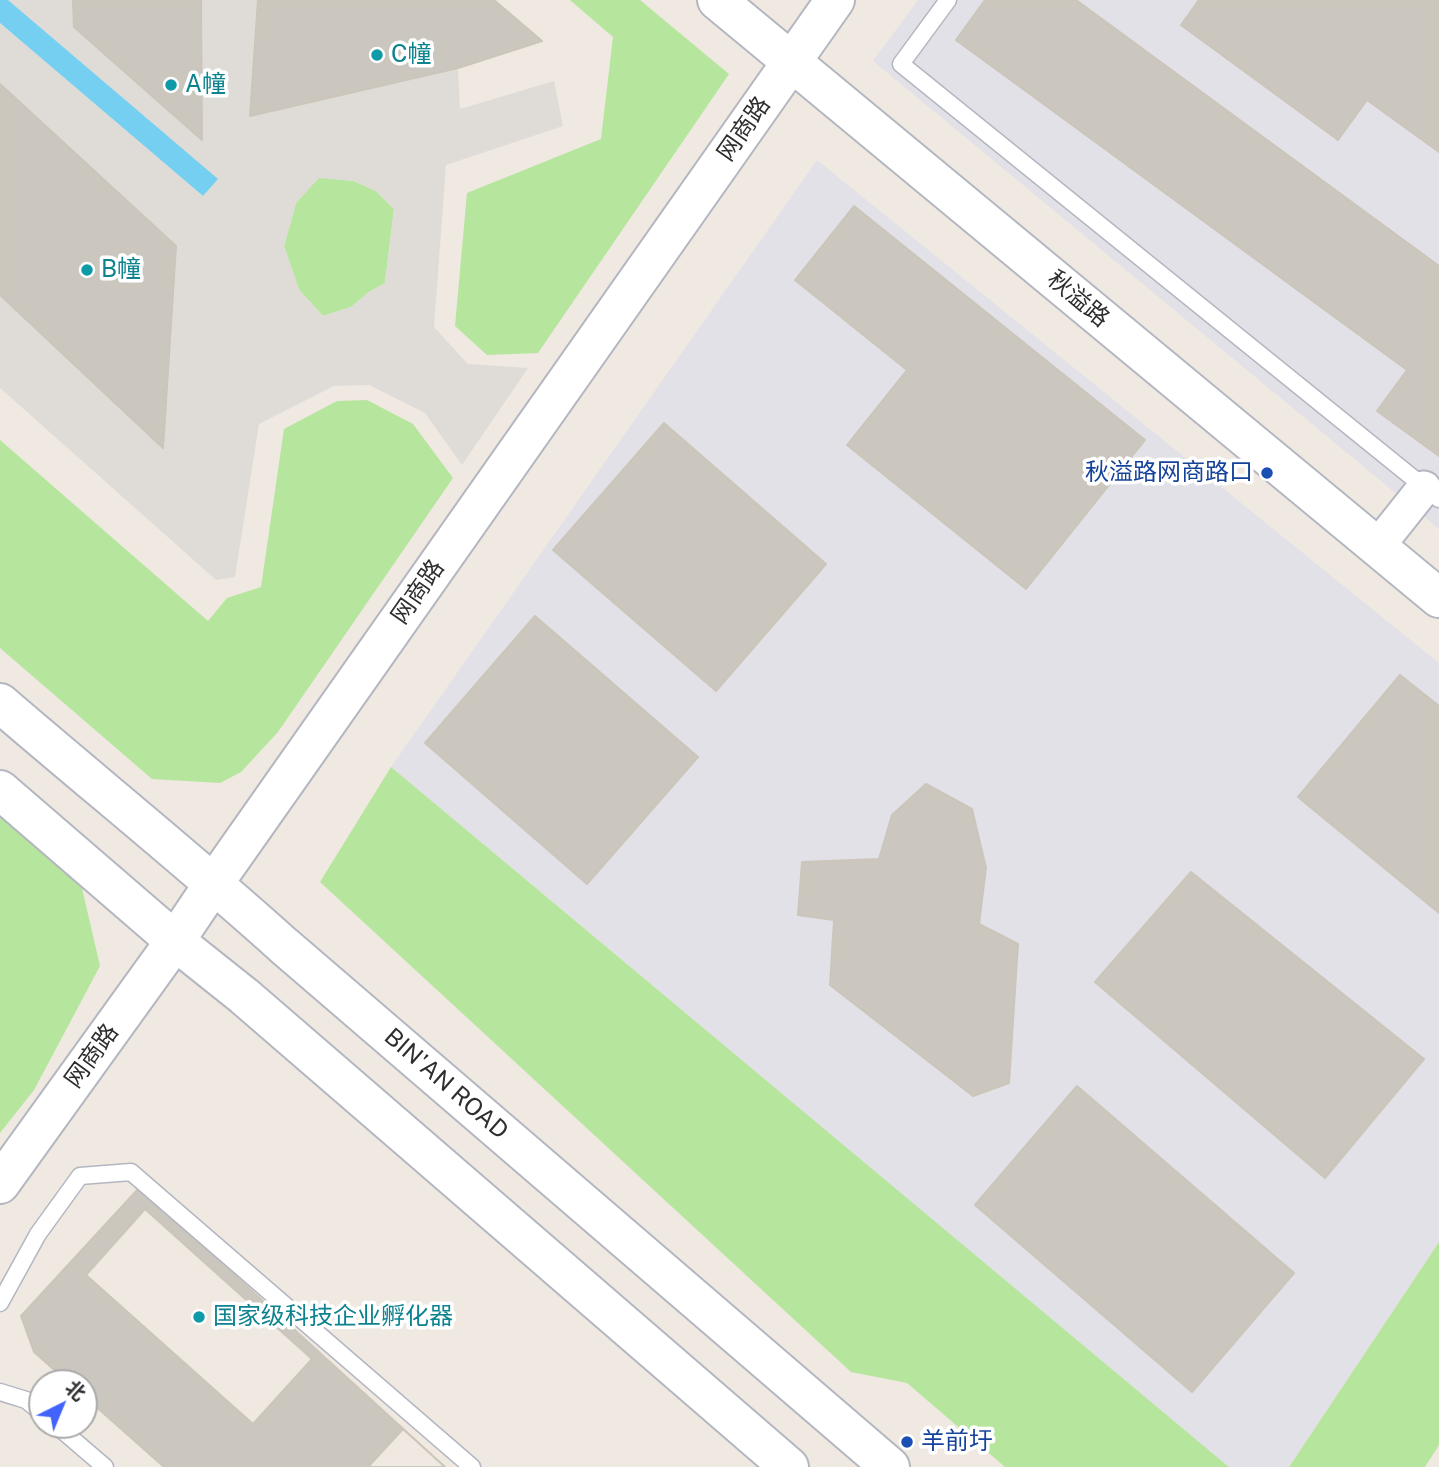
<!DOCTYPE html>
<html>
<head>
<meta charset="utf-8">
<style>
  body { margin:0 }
  #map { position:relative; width:1439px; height:1467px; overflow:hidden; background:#efe9e1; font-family:"Public Sans","Noto Sans SC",sans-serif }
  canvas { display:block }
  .north { position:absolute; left:28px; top:1369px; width:70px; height:70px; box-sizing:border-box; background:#fff; border:2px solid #ababab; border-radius:50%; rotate:43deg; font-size:19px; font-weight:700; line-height:28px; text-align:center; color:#2e2e2e }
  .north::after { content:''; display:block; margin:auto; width:24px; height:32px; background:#4264fb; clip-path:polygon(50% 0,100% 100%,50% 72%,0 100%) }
</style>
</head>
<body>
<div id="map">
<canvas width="1439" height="1467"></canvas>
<div class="north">北</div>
</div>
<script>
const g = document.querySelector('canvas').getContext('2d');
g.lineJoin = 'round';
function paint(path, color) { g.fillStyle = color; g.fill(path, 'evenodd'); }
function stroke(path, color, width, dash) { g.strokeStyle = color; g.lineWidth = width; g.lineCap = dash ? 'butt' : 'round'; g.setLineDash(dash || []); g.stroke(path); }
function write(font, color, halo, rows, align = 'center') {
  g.font = font + ' "Public Sans","Noto Sans SC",sans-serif'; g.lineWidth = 7; g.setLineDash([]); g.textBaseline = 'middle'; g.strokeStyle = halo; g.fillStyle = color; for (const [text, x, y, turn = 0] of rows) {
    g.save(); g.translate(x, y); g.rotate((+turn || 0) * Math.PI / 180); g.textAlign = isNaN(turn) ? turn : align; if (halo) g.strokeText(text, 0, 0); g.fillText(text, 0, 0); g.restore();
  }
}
paint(new Path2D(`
  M918,0H1439V529L873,61Z
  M817,160L1439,663V1242L1289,1467H1229L391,767Z`), '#e3e1e8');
paint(new Path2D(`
  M570,0H640L729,74L538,353L487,355L455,326L467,193L601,139L613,37Z
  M319,177L354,181L376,191L394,209L385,283L369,292L351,307L323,316L299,290L284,246L296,203Z
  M367,400L413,424L453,478L278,732L241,772L220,783L152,779L0,648V440L208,621L227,598L261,587L284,429L337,401Z
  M391,767L1229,1467H1005L907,1383L851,1372L320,882Z
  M0,813L81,884L100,966L34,1090L0,1133Z
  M1439,1242V1445L1425,1467H1289Z`), '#b6e59e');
paint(new Path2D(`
  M8,0H73L74,27L201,139V0H258L251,116L458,68L460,109L554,81L563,126L446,165L434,327L468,364L528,368L462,465L425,413L369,385L334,386L259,424L235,577L216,580L0,388V295L163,447L176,246L0,84V23L203,196L217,179ZM319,178L354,181L376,191L394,209L385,283L369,292L351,307L323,316L299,290L284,246L296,203Z`), '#dfdcd8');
paint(new Path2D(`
  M0,0H8L218,179L203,196L0,23Z`), '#75cff0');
const building = new Path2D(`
  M73,0H201L202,140L74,27Z
  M258,0H494L542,41L458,68L250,116Z
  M985,0H1076L1439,266V456L1377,411L1407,370L956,40Z
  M1199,0H1437L1439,1V152L1367,100L1338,140L1181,25Z
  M0,84L176,246L163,448L0,295Z
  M854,206L1145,440L1026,589L847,445L907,370L795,280Z
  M664,423L826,564L716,691L553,550Z
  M535,616L698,757L587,884L425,743Z
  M1400,675L1439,706V913L1298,797Z
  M926,784L972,809L986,868L979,924L1018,944L1009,1083L973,1096L830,985L834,920L798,915L802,862L879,859L892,815Z
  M1191,872L1424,1059L1325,1178L1095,982Z
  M1077,1086L1294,1273L1192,1392L975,1205Z
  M139,1188L445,1467H164L84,1396V1383H69L34,1352L21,1316Z
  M145,1209L312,1359L253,1424L86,1275Z
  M403,1429L445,1467H368Z`);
paint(building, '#cbc7bf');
stroke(building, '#cbc5ba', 2);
const service = new Path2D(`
  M948,0L901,64L1439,499
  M0,1303L38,1234L80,1176L131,1172L472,1467
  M0,1392L26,1400L42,1413
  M56,1425L105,1467`);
const minor = new Path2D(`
  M1377,547L1424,488`);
const tertiary = new Path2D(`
  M717,0L1439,598
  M0,1184L175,941L214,883L835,0`);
const secondary = new Path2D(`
  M0,703C94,784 191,862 283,945L890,1467
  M0,790L175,941L244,996L789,1467`);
stroke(service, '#b4b7c1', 19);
stroke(minor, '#b4b7c1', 37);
stroke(tertiary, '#b4b7c1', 42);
stroke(secondary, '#b4b7c1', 42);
stroke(service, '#fff', 16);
stroke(minor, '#fff', 33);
stroke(tertiary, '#fff', 38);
stroke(secondary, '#fff', 38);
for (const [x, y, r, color] of [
  [377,55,7,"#0f9aa8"],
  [171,85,7,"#0f9aa8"],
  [87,270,7,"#0f9aa8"],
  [1267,473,7,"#1a4fb4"],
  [199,1317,7,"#0f9aa8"],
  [907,1442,7,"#1a4fb4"]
]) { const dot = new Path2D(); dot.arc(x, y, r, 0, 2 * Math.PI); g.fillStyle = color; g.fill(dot); stroke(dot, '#fff', 2.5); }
write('24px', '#0d838f', '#fff', [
  ["C幢",391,55],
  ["A幢",185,85],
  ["B幢",101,270],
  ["国家级科技企业孵化器",213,1317]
], 'left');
write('24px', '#2e2e2e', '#fff', [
  ["网商路",744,129,-55],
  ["秋溢路",1078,299,40],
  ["网商路",418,592,-55],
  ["网商路",92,1056,-54],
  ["BIN'AN ROAD",446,1084,41]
]);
write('24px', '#164399', '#fff', [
  ["秋溢路网商路口",1253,473],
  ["羊前圩",921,1442,"left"]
], 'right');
</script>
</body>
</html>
